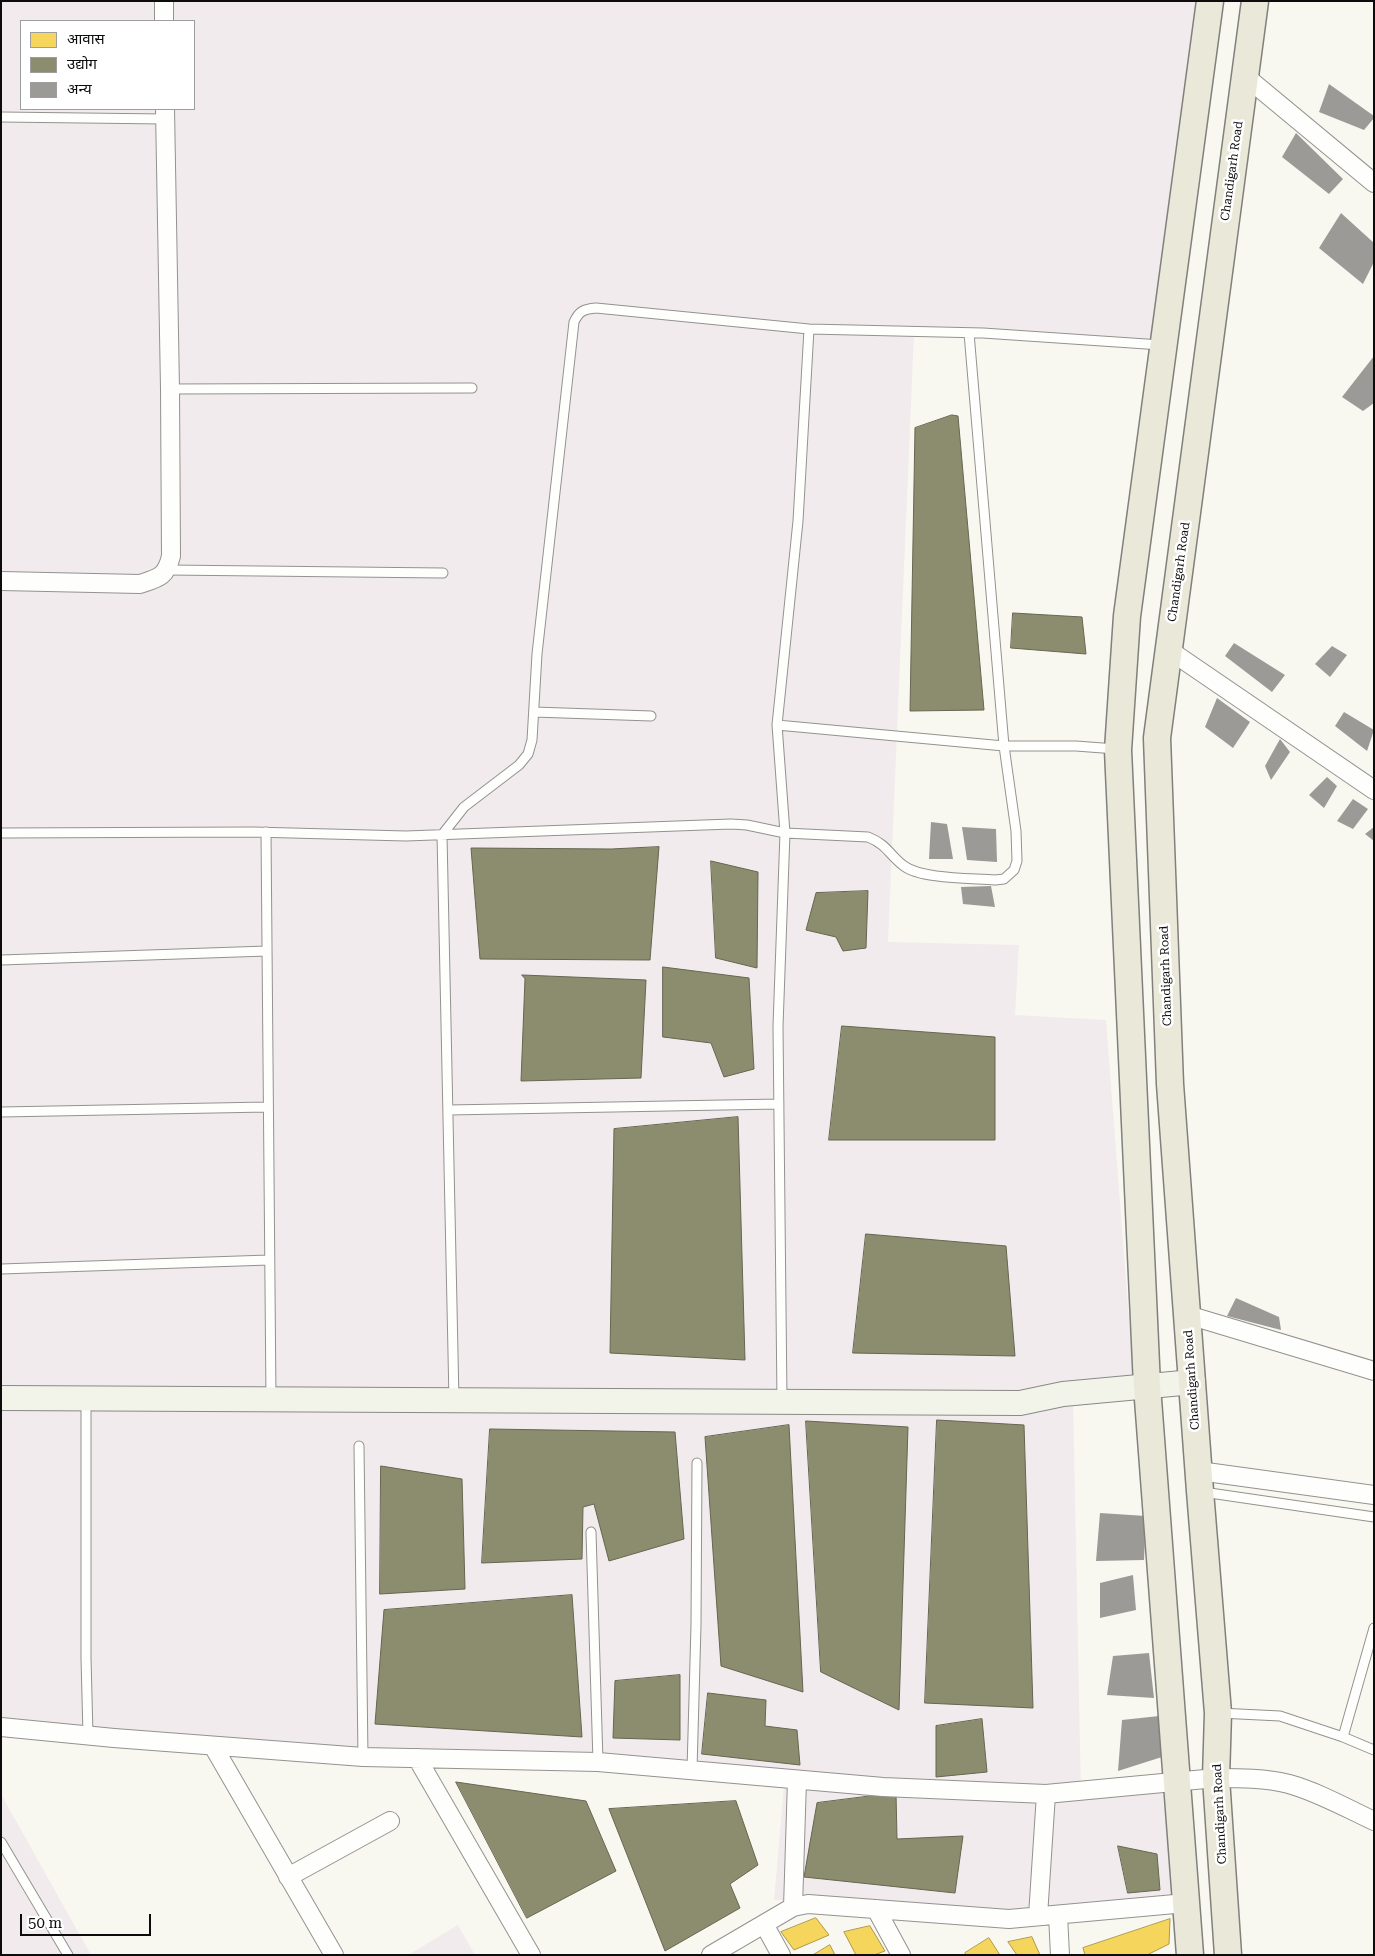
<!DOCTYPE html>
<html>
<head>
<meta charset="utf-8">
<style>
  body { margin:0 }
  #map { position:relative; width:1375px; height:1956px; overflow:hidden; background:#f9f8f0; font-family:"Roboto Serif","Noto Sans Devanagari",serif }
  canvas { display:block }
  .frame { position:absolute; inset:0; border:2px solid #0c0c0c; pointer-events:none }
  .legend { position:absolute; left:20px; top:20px; width:175px; height:90px; box-sizing:border-box; background:#fff; border:1px solid #9e9e9e; margin:0; padding:6px 9px; list-style:none; font-size:15px; color:#0c0c0c }
  .legend li { display:flex; align-items:center; gap:10px; height:25px }
  .legend b { width:25px; border:1px solid #9e9e9e }
  .scale { position:absolute; left:20px; top:1914px; width:131px; height:22px; box-sizing:border-box; border:2px solid #0c0c0c; border-top:0; padding-left:6px; font-size:15px; line-height:18px; white-space:nowrap; color:#0c0c0c; -webkit-text-stroke:4px #fff; paint-order:stroke }
</style>
</head>
<body>
<div id="map">
<canvas width="1375" height="1956"></canvas>
<div class="frame"></div>
<ul class="legend">
<li><b style="height:14px;background:#f6d55c"></b>आवास</li>
<li><b style="height:14px;background:#8c8c6e"></b>उद्योग</li>
<li><b style="height:14px;background:#9c9a96"></b>अन्य</li>
</ul>
<div class="scale">50 m</div>
</div>
<script>
const g = document.querySelector('canvas').getContext('2d');
g.lineJoin = 'round';
function paint(path, color) { g.fillStyle = color; g.fill(path, 'evenodd'); }
function stroke(path, color, width, dash) { g.strokeStyle = color; g.lineWidth = width; g.lineCap = dash ? 'butt' : 'round'; g.setLineDash(dash || []); g.stroke(path); }
function write(font, color, halo, rows, align = 'center') {
  g.font = font + ' "Roboto Serif",serif'; g.lineWidth = 5; g.setLineDash([]); g.textBaseline = 'middle'; g.strokeStyle = halo; g.fillStyle = color; for (const [text, x, y, turn = 0] of rows) {
    g.save(); g.translate(x, y); g.rotate((+turn || 0) * Math.PI / 180); g.textAlign = isNaN(turn) ? turn : align; if (halo) g.strokeText(text, 0, 0); g.fillText(text, 0, 0); g.restore();
  }
}
paint(new Path2D(`
  M1,1H1204L1151,347L914,334L888,942L1019,945L1015,1015L1106,1020L1134,1385L1073,1397L1081,1796L1162,1789L1176,1903L1031,1912L774,1900L784,1785L1,1724ZM21,21H194V109H21Z
  M1,1794L91,1955H1Z
  M458,1925L475,1955H408Z`), '#f1ebed');
const homes = new Path2D(`
  M816,1918L829,1935L794,1950L781,1932Z
  M1170,1919L1169,1944L1147,1955H1085L1083,1948Z
  M870,1926L885,1951L874,1955H856L844,1932Z
  M1032,1937L1040,1955H1017L1008,1942Z
  M989,1938L1000,1955H966L965,1953Z
  M830,1945L835,1955H813Z`);
paint(homes, '#f6d55c');
stroke(homes, '#b09944', 1);
const industry = new Path2D(`
  M952,415L958,416L984,710L910,711L915,428Z
  M1013,613L1082,617L1086,654L1011,648Z
  M659,847L650,960L480,959L471,848L611,849Z
  M711,861L758,872L757,968L716,958Z
  M868,891L866,948L843,951L836,937L806,930L816,893Z
  M663,967L749,978L754,1069L724,1077L711,1043L663,1037Z
  M522,975L646,980L641,1078L521,1081L525,979Z
  M842,1026L995,1037V1140H829Z
  M738,1117L745,1360L610,1353L614,1129Z
  M866,1234L1006,1246L1015,1356L853,1353Z
  M937,1420L1024,1425L1033,1708L925,1703Z
  M806,1421L908,1427L899,1710L821,1672Z
  M789,1425L803,1692L721,1666L705,1437Z
  M490,1429L675,1432L684,1539L609,1561L594,1504L583,1507L582,1559L482,1563Z
  M381,1466L462,1479L465,1589L380,1594Z
  M572,1595L582,1737L375,1724L384,1610Z
  M680,1675V1740L613,1738L615,1681Z
  M708,1693L766,1700L765,1726L797,1730L800,1765L702,1754Z
  M982,1719L987,1772L936,1777V1726Z
  M456,1782L586,1801L616,1871L527,1918Z
  M896,1793L897,1839L963,1836L955,1893L804,1877L817,1803Z
  M736,1801L758,1865L730,1884L740,1908L665,1951L609,1809Z
  M1118,1846L1157,1854L1160,1890L1128,1893Z`);
paint(industry, '#8c8c6e');
stroke(industry, '#666651', 1);
paint(new Path2D(`
  M1329,84L1374,116V118L1364,130L1319,112Z
  M1296,133L1343,179L1329,194L1282,157Z
  M1341,213L1374,243V262L1363,284L1319,248Z
  M1374,356V403L1363,411L1342,397Z
  M1234,643L1285,675L1272,692L1225,656Z
  M1332,646L1347,655L1330,677L1315,664Z
  M1217,698L1250,722L1233,748L1205,727Z
  M1344,712L1374,730L1367,751L1335,726Z
  M1280,739L1290,752L1271,780L1265,766Z
  M1327,777L1337,786L1324,808L1309,795Z
  M1353,799L1368,809L1353,829L1337,821Z
  M931,822L947,824L953,859H929Z
  M962,827L996,829L997,862L967,860Z
  M1374,827V841L1365,834Z
  M991,886L995,907L963,904L961,887Z
  M1236,1298L1279,1317L1281,1330L1227,1316Z
  M1100,1513L1146,1516L1144,1560L1096,1561Z
  M1133,1575L1136,1610L1100,1618V1583Z
  M1149,1653L1154,1698L1107,1695L1113,1656Z
  M1159,1716L1165,1756L1118,1771L1122,1720Z`), '#9c9a96');
const lane = new Path2D(`
  M1,117L165,119
  M170,389L472,388
  M168,570L443,573
  M534,712L651,716
  M777,725L1004,746H1076L1116,749
  M266,832L271,1399
  M1,833L253,832L406,836L731,824L747,825L785,833L868,837C888,845 889,855 904,866C921,879 972,878 995,880L1004,879L1014,870L1017,861L1016,831L1004,746L969,333
  M1,960L267,951
  M448,1110L779,1104
  M1,1112L267,1107
  M1,1269L269,1260
  M86,1398V1658L88,1735
  M454,1400L442,835L464,807L519,765L528,754L532,740L537,654L574,322C579,311 584,309 596,308L809,329L983,333L1161,345
  M782,1401L778,1026L785,833L777,725L798,521L809,329
  M359,1446L363,1757
  M1203,1492L1374,1517
  M591,1532L598,1762
  M1219,1713L1280,1716L1343,1737L1374,1628
  M1343,1737L1374,1750
  M692,1770L696,1625L697,1463
  M1,1842L68,1955`);
const street = new Path2D(`
  M164,1V21
  M1245,76L1374,183
  M1,581L140,584C159,578 166,577 171,556L170,389L165,109
  M1169,650L1374,790
  M1188,1315L1374,1371
  M1199,1471L1374,1495
  M1,1727L114,1738L363,1757L598,1762L883,1787L1046,1794L1216,1778C1240,1778 1265,1778 1289,1784C1318,1792 1346,1808 1374,1821
  M213,1746L334,1955
  M417,1758L531,1955
  M288,1877L390,1821
  M793,1907L797,1780
  M876,1909L901,1955
  M1058,1915L1060,1955
  M1038,1916L1046,1794
  M764,1924L781,1955
  M711,1955L793,1907L808,1904L1009,1919L1186,1903`);
const secondary = new Path2D(`
  M1,1398L1020,1403L1063,1394L1193,1382`);
const primary = new Path2D(`
  M1190,1955L1147,1386L1118,750L1127,616L1210,1
  M1228,1955L1216,1778L1218,1713L1200,1491L1170,1084L1157,738L1255,1`);
stroke(lane, '#93928f', 11);
stroke(street, '#93928f', 20);
stroke(secondary, '#898985', 26);
stroke(primary, '#80807c', 29);
stroke(lane, '#fefefd', 9);
stroke(street, '#fefefd', 18);
stroke(secondary, '#f3f4e9', 24);
stroke(primary, '#eae8d9', 26);
write('12px', '#0c0c0c', '#fff', [
  ["Chandigarh Road",1232,171,-82],
  ["Chandigarh Road",1179,572,-82],
  ["Chandigarh Road",1166,976,-92],
  ["Chandigarh Road",1192,1380,-94],
  ["Chandigarh Road",1220,1814,-93]
]);
</script>
</body>
</html>
